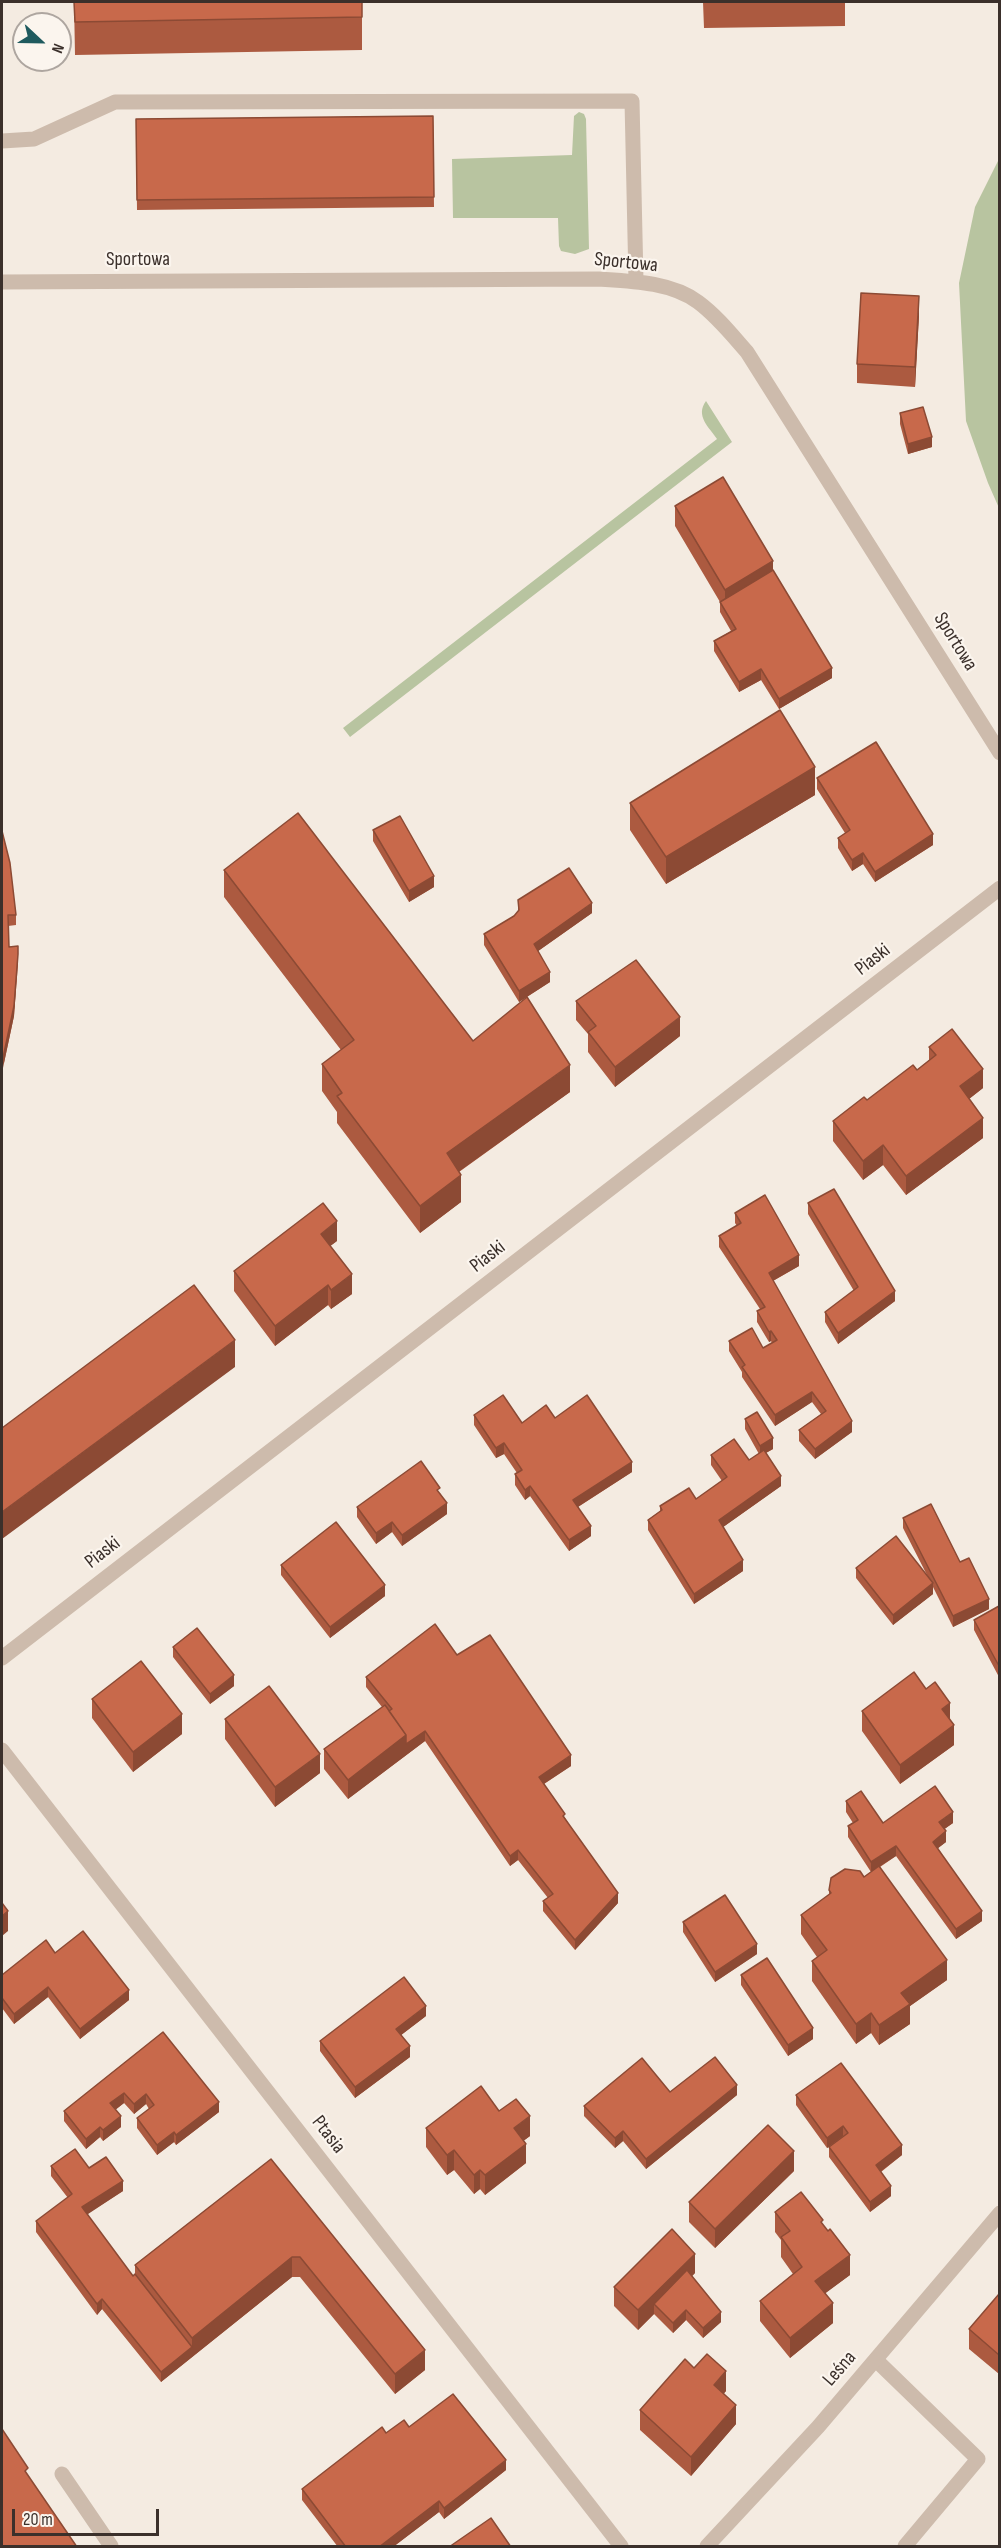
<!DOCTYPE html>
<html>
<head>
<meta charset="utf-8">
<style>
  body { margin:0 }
  #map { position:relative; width:1001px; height:2548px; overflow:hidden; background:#f4ebe1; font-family:"Sofia Sans Condensed",sans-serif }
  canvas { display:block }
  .frame { position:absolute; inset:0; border:3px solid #3b302b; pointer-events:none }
  .north { position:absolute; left:12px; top:12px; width:60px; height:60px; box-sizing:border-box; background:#fbf5ee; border:2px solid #aea6a0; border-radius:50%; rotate:112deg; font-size:16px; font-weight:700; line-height:24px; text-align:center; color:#3b302b }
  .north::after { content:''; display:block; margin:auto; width:21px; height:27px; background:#1f5a5e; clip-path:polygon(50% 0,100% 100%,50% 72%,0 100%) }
  .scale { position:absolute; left:12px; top:2509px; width:147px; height:27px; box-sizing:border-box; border:3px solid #3b302b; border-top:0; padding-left:8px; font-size:18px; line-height:21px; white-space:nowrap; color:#3b302b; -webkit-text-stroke:4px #fbf5ee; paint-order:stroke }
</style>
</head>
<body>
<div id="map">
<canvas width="1001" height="2548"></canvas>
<div class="frame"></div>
<div class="north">N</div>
<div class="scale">20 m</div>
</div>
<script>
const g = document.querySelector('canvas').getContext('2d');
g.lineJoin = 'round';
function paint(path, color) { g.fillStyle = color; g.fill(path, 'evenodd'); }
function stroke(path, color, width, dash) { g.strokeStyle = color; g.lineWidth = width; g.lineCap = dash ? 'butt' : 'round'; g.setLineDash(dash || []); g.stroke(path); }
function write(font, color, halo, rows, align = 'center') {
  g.font = font + ' "Sofia Sans Condensed",sans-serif'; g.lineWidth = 4.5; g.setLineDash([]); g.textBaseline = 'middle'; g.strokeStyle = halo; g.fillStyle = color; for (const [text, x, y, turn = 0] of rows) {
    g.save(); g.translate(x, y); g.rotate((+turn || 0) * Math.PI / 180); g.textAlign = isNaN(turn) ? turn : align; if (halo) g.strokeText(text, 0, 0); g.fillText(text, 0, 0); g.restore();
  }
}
paint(new Path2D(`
  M579,112L584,114L586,119L589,249L575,254L561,251L559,246L558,218H453L452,159L572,155L574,116Z
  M999,159L1000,508H999L988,483L966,421L959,283L975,207Z
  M706,401L732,442L350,737L343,728L717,439C709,427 695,416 706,401Z`), '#b8c4a0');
stroke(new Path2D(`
  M2,141L34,139L115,102L632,101L636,281
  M876,2360L978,2459L905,2546
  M62,2474L111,2546`), '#cdbbac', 15);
stroke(new Path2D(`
  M2,282L599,279C631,281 671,282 698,302C717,316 732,335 747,352L1000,753
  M2,1658L1000,888
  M2,1750L621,2546
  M707,2546L818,2427L1000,2213`), '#cdbbac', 15);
paint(new Path2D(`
  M74,2H362V50L75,55Z
  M703,2H845V26L704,28Z
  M433,116L434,207L137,210L136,119Z
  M919,315L915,387L857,383V364Z
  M900,413L932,447L908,454L900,424Z
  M675,506L773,570L832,678L779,709L761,680L739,692L714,651V641L731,631L720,612V602L675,526Z
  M817,778L933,845L875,882L863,864L852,871L838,848V838L845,833L817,789Z
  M815,795L666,884L630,830V803Z
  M373,830L434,887L409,902L373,841Z
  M2,831L16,915V925L8,926L9,947L18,964L14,1016L4,1063Z
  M224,870L473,1041L570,1092L459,1172L461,1202L420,1233L337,1123V1112L322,1091V1064L341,1050L224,897Z
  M518,900L592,913L538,951L550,982L519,1002L484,945V934L514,916L518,912Z
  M576,1001L680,1036L615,1087L588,1052V1034L576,1020Z
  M929,1047L983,1088L969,1099L983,1138L906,1195L883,1165L863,1180L833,1141V1121L917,1070L929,1060Z
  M808,1203L895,1301L838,1344L825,1322V1312L854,1291L808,1214Z
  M735,1213L799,1266L773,1281L852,1432L815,1459L799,1441V1430L821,1414L812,1402L775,1426L742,1377V1372L729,1351V1341L763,1348L772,1343L771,1341L769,1342L757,1322V1311L760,1309L719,1247V1236L737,1226L735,1223Z
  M337,1241L330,1246L352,1294L331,1309L328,1305L275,1346L234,1291V1271Z
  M474,1415L522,1423L555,1418L632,1472L578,1507L591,1536L569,1551L530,1496L525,1500L515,1485V1474L517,1473L504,1454L496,1458L474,1425Z
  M745,1419L773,1449L766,1453L781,1486L723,1527L743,1571L694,1604L648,1530V1520L660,1511V1506L696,1499L722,1481L711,1465V1455L749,1460L759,1454L745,1429Z
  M440,1493L447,1514L402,1546L392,1532L376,1544L357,1517V1507Z
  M903,1518L960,1562L989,1609L953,1627L933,1587V1594L893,1625L856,1578V1568L928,1577L903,1528Z
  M281,1565L385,1596L330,1638L281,1575Z
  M999,1606V1677L974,1630V1620Z
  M173,1647L234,1686L210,1704L173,1657Z
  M457,1655L571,1766L544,1784L618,1903L575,1950L543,1911V1901L548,1898L518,1860L510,1866L425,1741L348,1799L324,1769V1749L382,1707L366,1687V1677Z
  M92,1699L182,1734L133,1772L92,1718Z
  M862,1711L950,1721L954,1745L900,1784L862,1731Z
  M225,1719L320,1773L275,1807L225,1739Z
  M846,1801L883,1823H953L944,1829L946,1842L938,1848L982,1921L956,1939L896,1856L880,1867L947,1980L910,2006V2024L879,2045L871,2033L856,2044L812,1981V1961L817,1957L801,1934V1915L829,1895V1890L864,1877L871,1872L848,1837V1826L853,1823L846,1812Z
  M683,1922L757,1954L715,1982L683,1932Z
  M2,1975L129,2000L80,2039L48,1997L14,2024L2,2008Z
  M741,1975L813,2039L788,2056L741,1985Z
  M426,2016L401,2035L410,2057L355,2098L320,2051V2041Z
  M163,2032L219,2112L176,2145L174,2142L157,2155L137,2128V2118L149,2109L146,2104L134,2114L124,2103L115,2110L121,2127L103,2141L100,2137L86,2149L64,2121V2111Z
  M670,2092L737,2095L646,2169L623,2141L615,2148L584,2116V2106Z
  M796,2095L902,2155L881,2172L891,2196L870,2212L829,2157V2147L843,2137L827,2148L796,2105Z
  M499,2111L530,2136L523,2141L526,2163L485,2195L480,2189L474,2194L454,2170L447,2175L426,2147V2128Z
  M271,2159L425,2370L395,2394L300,2277H292L161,2382L102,2309L97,2315L36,2232V2221L68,2198L51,2176V2166L89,2168L123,2191L87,2214L133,2276L135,2274V2265Z
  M794,2171L715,2248L689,2222V2202Z
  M775,2212L823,2225L850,2275L825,2293L833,2323L790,2358L760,2321V2301L793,2274L781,2257V2240L775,2232Z
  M695,2273L692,2276L721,2322L703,2338L686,2320L673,2333L654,2314L638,2330L614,2306V2287Z
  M999,2294V2374L969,2349V2329Z
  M694,2368L726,2391L724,2393L736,2424L691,2476L640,2430V2410Z
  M409,2427L506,2470L444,2519L439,2512L393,2547H338L302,2500V2489L386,2433Z`), '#ac5a40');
paint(new Path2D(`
  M919,296V315L915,387V367Z
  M932,437V447L908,454V444Z
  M773,561V581L725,609V590Z
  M832,668V678L779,709V699Z
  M761,669V680L739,692V682Z
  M815,767V795L666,884V857Z
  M933,834V845L875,882V872Z
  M863,853V864L852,871V860Z
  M434,876V887L409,902V891Z
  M592,903V913L534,954V944Z
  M18,954L14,1016L4,1063L2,1073V1063Z
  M550,972V982L519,1002V991Z
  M680,1017V1036L615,1087V1067Z
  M570,1065V1092L447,1180V1153Z
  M983,1069V1088L960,1106V1086Z
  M983,1118V1138L906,1195V1176Z
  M883,1145V1165L863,1180V1161Z
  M461,1175V1202L420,1233V1206Z
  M337,1221V1241L321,1253V1234Z
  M799,1255V1266L769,1283V1273Z
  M352,1274V1294L331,1309V1290Z
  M328,1285V1305L275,1346V1326Z
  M895,1291V1301L838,1344V1333Z
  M771,1331V1341L769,1342V1332Z
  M235,1340V1367L2,1539V1512Z
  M812,1392V1402L775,1426V1415Z
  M852,1421V1432L815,1459V1449Z
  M773,1438V1449L760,1456V1446Z
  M504,1443V1454L496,1458V1448Z
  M632,1462V1472L573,1510V1500Z
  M781,1476V1486L719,1530V1520Z
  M530,1486V1496L525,1500V1490Z
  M447,1503V1514L402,1546V1535Z
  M392,1522V1532L376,1544V1533Z
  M591,1526V1536L569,1551V1540Z
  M743,1560V1571L694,1604V1594Z
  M933,1583V1594L893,1625V1615Z
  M385,1585V1596L330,1638V1627Z
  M989,1599V1609L953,1627V1616Z
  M234,1675V1686L210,1704V1694Z
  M950,1703V1723L942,1709Z
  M182,1714V1734L133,1772V1752Z
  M954,1725V1745L900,1784V1765Z
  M425,1731V1741L348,1799V1780L406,1735Z
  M320,1754V1773L275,1807V1787Z
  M571,1755V1766L539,1787V1777Z
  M953,1812V1823L939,1833V1822Z
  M946,1831V1842L933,1852V1842Z
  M896,1846V1856L871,1872V1862Z
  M518,1850V1860L510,1866V1856Z
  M618,1893V1903L575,1950V1940Z
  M8,1911V1931L2,1936V1916Z
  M982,1911V1921L956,1939V1929Z
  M757,1944V1954L715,1982V1972Z
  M947,1960V1980L910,2006V2024L879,2045V2025L901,1993Z
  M48,1987V1997L14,2024V2014Z
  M129,1990V2000L80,2039V2029Z
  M426,2006V2016L396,2039V2029Z
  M871,2013V2033L856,2044V2024Z
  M813,2028V2039L788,2056V2045Z
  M410,2046V2057L355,2098V2087Z
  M737,2085V2095L646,2169V2159Z
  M124,2093V2103L110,2114V2103Z
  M146,2094V2104L134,2114V2104Z
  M219,2102V2112L176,2145V2135Z
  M121,2116V2127L103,2141V2130Z
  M530,2116V2136L514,2148V2128Z
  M843,2126V2136L827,2148V2138Z
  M100,2127V2137L86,2149V2139Z
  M623,2131V2141L615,2148V2138Z
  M174,2132V2142L157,2155V2145Z
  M526,2144V2163L485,2195V2175Z
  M902,2145V2155L876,2175V2165Z
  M454,2150V2170L447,2175V2155Z
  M794,2151V2171L715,2248V2229Z
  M480,2170V2189L474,2194V2175Z
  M123,2181V2191L82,2218V2207Z
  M891,2186V2196L870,2212V2202Z
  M695,2254V2273L659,2309L654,2304V2314L638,2330V2310Z
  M850,2255V2275L815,2301V2281Z
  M292,2257V2277L161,2382V2372L192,2347V2338Z
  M102,2299V2309L97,2315V2304Z
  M833,2303V2323L790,2358V2338Z
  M686,2310V2320L673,2333V2323Z
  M721,2312V2322L703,2338V2328Z
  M425,2350V2370L395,2394V2374Z
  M726,2371V2391L714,2405V2385Z
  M736,2405V2424L691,2476V2457Z
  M506,2460V2470L444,2519V2508Z
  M439,2501V2512L393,2547H379Z`), '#8c4a34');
const building = new Path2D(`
  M74,2H362V17L75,22Z
  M433,116L434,197L137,200L136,119Z
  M861,293L919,296L915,367L857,364Z
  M923,407L932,437L908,444L900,413Z
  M723,477L773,561L725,590L675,506Z
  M773,570L832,668L779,699L761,669L739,682L714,641L736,629L720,602Z
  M780,710L815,767L666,857L630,803Z
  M876,742L933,834L875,872L863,853L852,860L838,838L850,830L817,778Z
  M298,813L473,1041L527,997L570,1065L447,1153L461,1175L420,1206L337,1096L342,1093L322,1064L354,1040L224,870Z
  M400,816L434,876L409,891L373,830Z
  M2,831L10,863L16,915H8L9,947L18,946V954L14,1006L4,1053L2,1063Z
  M569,868L592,903L534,944L550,972L519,991L484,934L514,916L519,910L518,900Z
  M636,960L680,1017L615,1067L588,1032L596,1026L576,1001Z
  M952,1029L983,1069L960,1086L983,1118L906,1176L883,1145L863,1161L833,1121L864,1097L867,1100L913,1065L917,1070L936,1055L929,1047Z
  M834,1189L895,1291L838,1333L825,1312L858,1287L808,1203Z
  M765,1195L799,1255L769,1273L852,1421L815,1449L799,1430L826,1411L812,1392L775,1415L742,1367L745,1365L729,1341L752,1328L763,1348L777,1340L771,1331L769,1332L757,1311L765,1307L719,1236L741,1223L735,1213Z
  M323,1203L337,1221L321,1234L352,1274L331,1290L328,1285L275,1326L234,1271Z
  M194,1285L235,1340L2,1512V1428Z
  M503,1395L522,1423L546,1405L555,1418L587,1395L632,1462L573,1500L591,1526L569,1540L530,1486L525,1490L515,1474L522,1470L504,1443L496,1448L474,1415Z
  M757,1412L773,1438L760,1446L745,1419Z
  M734,1439L749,1460L764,1450L781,1476L719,1520L743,1560L694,1594L648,1520L662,1510L660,1506L689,1488L696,1499L727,1477L711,1455Z
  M421,1461L440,1488L437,1490L447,1503L402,1535L392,1522L376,1533L357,1507Z
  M931,1504L960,1562L969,1558L989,1599L953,1616L903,1518Z
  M336,1522L385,1585L330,1627L281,1565Z
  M896,1536L933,1583L893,1615L856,1568Z
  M999,1606V1666L974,1620Z
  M435,1624L457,1655L490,1635L571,1755L539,1777L565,1814L563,1816L618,1893L575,1940L543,1901L553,1894L518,1850L510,1856L425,1731L406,1744V1735L389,1711L392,1709L366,1677Z
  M197,1628L234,1675L210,1694L173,1647Z
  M141,1661L182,1714L133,1752L92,1699Z
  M914,1672L926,1689L935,1682L950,1703L942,1709L954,1725L900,1765L862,1711Z
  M269,1686L320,1754L275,1787L225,1719Z
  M385,1705L406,1735L348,1780L324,1749Z
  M935,1786L953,1812L939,1822L946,1831L933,1842L982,1911L956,1929L896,1846L871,1862L848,1826L858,1820L846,1801L861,1791L883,1823Z
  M879,1866L947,1960L901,1993L910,2004L879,2025L871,2013L856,2024L812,1961L827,1950L801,1915L831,1893L829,1890L831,1878L845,1869L860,1871L864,1877Z
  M725,1895L757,1944L715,1972L683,1922Z
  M2,1903L8,1911L2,1916Z
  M83,1931L129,1990L80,2029L48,1987L14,2014L2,1998V1975L46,1940L55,1953Z
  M767,1958L813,2028L788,2045L741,1975Z
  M404,1977L426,2006L396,2029L410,2046L355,2087L320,2041Z
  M163,2032L219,2102L176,2135L174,2132L157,2145L137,2118L154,2105L146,2094L134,2104L124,2093L110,2103L121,2116L103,2130L100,2127L86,2139L64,2111Z
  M715,2057L737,2085L646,2159L623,2131L615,2138L584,2106L642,2058L670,2092Z
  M841,2063L902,2145L876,2165L891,2186L870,2202L829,2147L848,2133L843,2126L827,2138L796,2095Z
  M481,2086L499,2111L516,2099L530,2116L514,2128L526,2144L485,2175L480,2170L474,2175L454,2150L447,2155L426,2128Z
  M768,2125L794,2151L715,2229L689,2202Z
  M75,2149L89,2168L106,2157L123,2181L82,2207L133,2276L135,2274L192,2347L161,2372L102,2299L97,2304L36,2221L72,2194L51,2166Z
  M271,2159L425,2350L395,2374L300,2257H292L192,2338L135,2265Z
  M801,2192L823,2220L821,2222L828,2231L830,2229L850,2255L815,2281L833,2303L790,2338L760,2301L802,2267L781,2237L790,2231L775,2212Z
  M672,2229L695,2254L638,2310L614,2287Z
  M687,2270L721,2312L703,2328L686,2310L673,2323L654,2304Z
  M999,2294V2355L969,2329Z
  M707,2354L726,2371L714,2385L736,2405L691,2457L640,2410L685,2359L694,2368Z
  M453,2394L506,2460L444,2508L439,2501L379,2547H346L302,2489L382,2427L386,2433L404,2420L409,2427Z
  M2,2429L28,2468L25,2471L77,2547H2Z
  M491,2518L511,2547H449Z`);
paint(building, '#c8694b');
stroke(building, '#8c4a34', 1.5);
write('20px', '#3b302b', '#fbf5ee', [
  ["Sportowa",138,260],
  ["Sportowa",626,263,6],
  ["Sportowa",955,642,58],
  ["Piaski",873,960,-38],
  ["Piaski",488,1257,-38],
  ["Piaski",103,1553,-38],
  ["Ptasia",328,2135,52],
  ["Leśna",840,2369,-49]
]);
</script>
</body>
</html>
